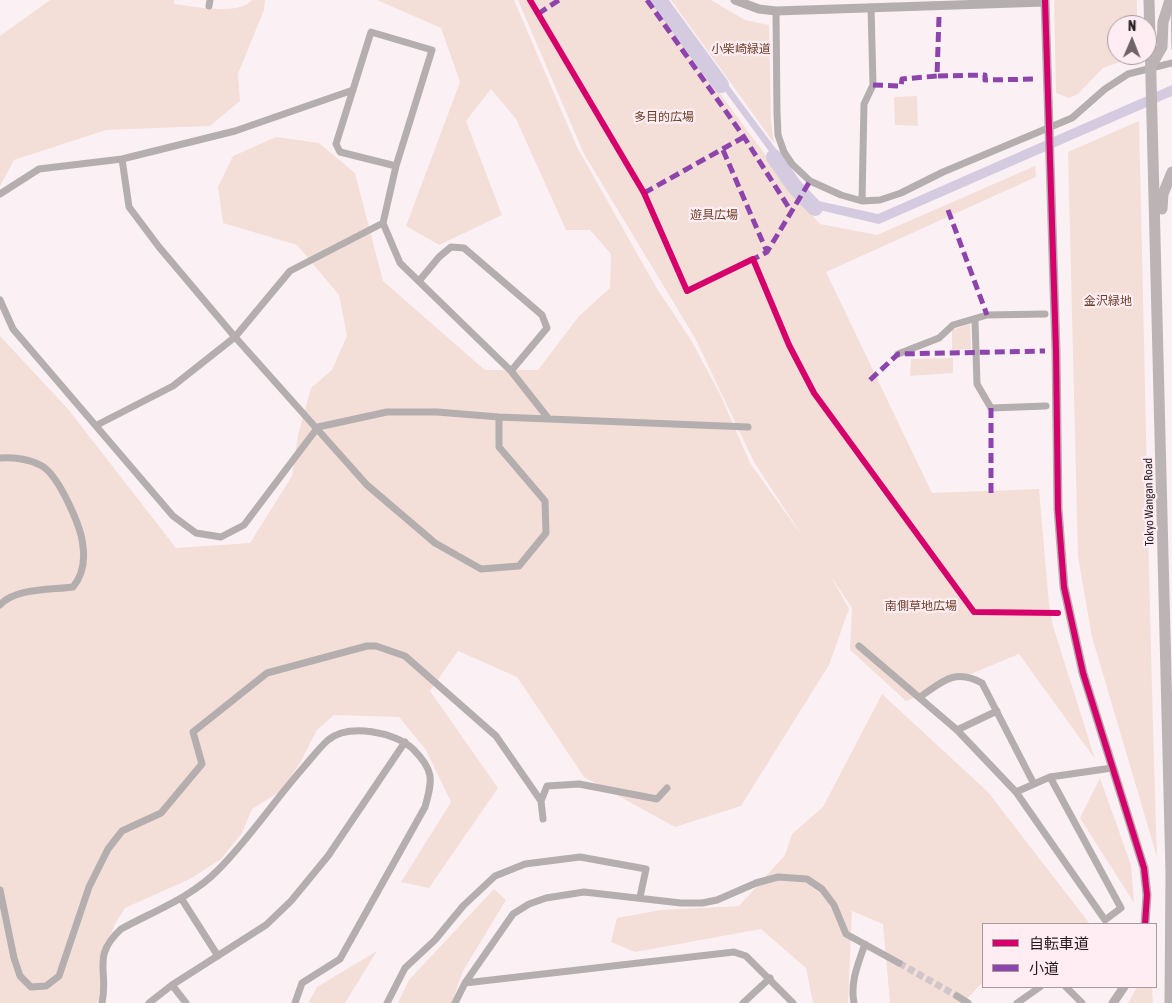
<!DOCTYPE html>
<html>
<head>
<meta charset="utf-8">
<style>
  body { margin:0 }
  #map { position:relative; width:1172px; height:1003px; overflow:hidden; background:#fbf1f4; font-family:"Asap Condensed","Noto Sans JP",sans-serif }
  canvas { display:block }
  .legend { position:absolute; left:982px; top:923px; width:175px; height:65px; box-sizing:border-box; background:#ffedf3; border:1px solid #a7999e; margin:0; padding:6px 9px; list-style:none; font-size:15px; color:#241a1e }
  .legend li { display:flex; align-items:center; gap:10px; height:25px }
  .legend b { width:25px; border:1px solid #a7999e }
  .north { position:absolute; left:1107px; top:15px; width:50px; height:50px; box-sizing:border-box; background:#ffedf3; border:1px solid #a7999e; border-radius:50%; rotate:1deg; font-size:14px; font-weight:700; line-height:20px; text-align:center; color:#241a1e }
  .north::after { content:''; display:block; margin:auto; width:18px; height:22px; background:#6f6569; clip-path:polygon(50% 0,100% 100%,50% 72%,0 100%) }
</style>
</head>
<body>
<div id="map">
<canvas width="1172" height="1003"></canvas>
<ul class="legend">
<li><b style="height:6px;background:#d6006c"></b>自転車道</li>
<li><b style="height:6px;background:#8e44ad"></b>小道</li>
</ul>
<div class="north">N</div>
</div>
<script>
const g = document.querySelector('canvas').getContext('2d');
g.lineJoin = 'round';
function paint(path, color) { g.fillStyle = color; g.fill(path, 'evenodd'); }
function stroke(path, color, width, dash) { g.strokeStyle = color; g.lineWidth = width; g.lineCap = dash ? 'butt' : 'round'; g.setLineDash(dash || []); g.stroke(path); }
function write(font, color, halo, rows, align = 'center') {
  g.font = font + ' "Asap Condensed","Noto Sans JP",sans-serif'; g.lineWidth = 4.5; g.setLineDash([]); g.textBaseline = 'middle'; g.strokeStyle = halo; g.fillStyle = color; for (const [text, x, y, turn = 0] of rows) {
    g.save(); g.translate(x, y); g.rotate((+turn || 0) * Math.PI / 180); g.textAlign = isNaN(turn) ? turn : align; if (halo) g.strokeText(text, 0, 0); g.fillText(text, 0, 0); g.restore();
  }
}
paint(new Path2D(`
  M50,0H174V4C193,6 239,16 252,0H265L264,10L238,74L240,101L210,126L106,130L14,160L0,186V36Z
  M377,0H514L577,147L656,287L691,340L720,394L750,463L803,537L754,462L695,338L584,154L518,0H651L801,203L820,224L877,235L1035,166L1036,177L826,272L932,493L1039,489L1049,604L1053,626L1095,759L1019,654L906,701L850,650L852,608L830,575L849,609L829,665L741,806L675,827L584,777L517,677L458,651L430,691L498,788L429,888L401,882L451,802L426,750L399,717L334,715L317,730L300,763L281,791L252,809L242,833L221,859L190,879L125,908L115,924L104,950L99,1000L96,1003H0V336L68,409L176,548L250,543L292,476L298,435L311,388L332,370L347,336L339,295L297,245L223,223L218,187L233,156L276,137L319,143L355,173L383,281L485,370H538L579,316L610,288L611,254L590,230H566L516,119L491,89L466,121L502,215L439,245L406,226L460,82L441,28Z
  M671,0H711L745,20L769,25L771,122L774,143Z
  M1054,0H1137V25H1117V55L1134,57L1103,68L1078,94L1069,98L1056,93Z
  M917,96L918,126L895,125L894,97Z
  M1139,121C1145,366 1149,612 1157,857L1092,637L1078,557L1068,152Z
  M970,324L971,349L952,350V330Z
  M953,358V373L910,376L911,359Z
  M882,694L988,792L1090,924H983V982L963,1003H890L883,924L852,911L848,1003H813L806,968L761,929L635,952L611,942L617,918L661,910L739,906L785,855L792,834L823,807Z
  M1100,778L1131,865L1134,903L1080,818Z
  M494,889L506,900L463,971L452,1003H398L409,980Z
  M377,951L345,1003H308L317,987Z
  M1137,987H1152L1153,1003H1128Z`), '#f3dfd8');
paint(new Path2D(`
  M658,0H665L814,200L878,214L1172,85V96L879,224L815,209L796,188Z`), '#d4cbe0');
stroke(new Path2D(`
  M659,0L721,85
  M774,157L794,186L815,208`), '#d4cbe0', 16);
stroke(new Path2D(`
  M899,963L957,996`), '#d0c6c9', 7, [7, 3.5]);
stroke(new Path2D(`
  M209,6L210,0
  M776,11L777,113L778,135L784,152L792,164L810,181L841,195L862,201L880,200L901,193L943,172L1072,118L1105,89L1128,74L1172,63
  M371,32L432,50L396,166L340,152L336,144Z
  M122,159L129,207L159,247L235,337L367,485L435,543L481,569L519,566L546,533L545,501L499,447V417
  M0,194L39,169L122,159L235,131L353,90
  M862,201L864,104L873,85L871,7
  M383,223L396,166
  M419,281L439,257L451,247L464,248L542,315L547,328L511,371
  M0,300L13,329L173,516L196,533L221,537L244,525L318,427L387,412H437L499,417L748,427
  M975,320L977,384L991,408L1046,406
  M898,354L939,338L953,325L987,315L1045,314
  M97,425L173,386L235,337L290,271L383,223L400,263L511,371L548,418
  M0,458C13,457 30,459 42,466C59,476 82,528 83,547C85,562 82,576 73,587C51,590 15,588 0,605
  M859,646L957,730L1016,792L1105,920L1121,908L1050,777
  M920,697C943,681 955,668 982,683L1034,784
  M957,730L997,711
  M1016,792L1050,777L1112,768
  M541,801L547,786L579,784L657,799L667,788
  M0,890L14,958L20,976L31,987L46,986L59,976L89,887L108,849L122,831L161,813L202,764L193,732L267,673L367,646H376L405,656L496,736L541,801L543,819
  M181,898L218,956
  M465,983L734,952L746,956L793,1003
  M172,985L186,1003
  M1066,987L1082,1003
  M957,996L968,1003
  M102,1003C109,970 91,957 121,929C154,911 192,897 218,870C249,839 274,801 303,768C311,759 319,748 328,740C349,723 395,732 413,749C434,770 433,779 425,807L340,959L302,983L295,1003
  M149,1003L172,985L266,925L291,901L328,856L405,742
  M387,1003L405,968L435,940L463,906L495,876L525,864L580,857L646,869L640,897
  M455,1003L465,983L513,914L529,904L546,898L584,892L681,903H702L717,900L756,883L778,877L807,879L822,889L834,905L846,934L899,963
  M743,1003L770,978
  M854,1003C850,982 858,964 865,944
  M1017,1003L1040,987`), '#b4aeae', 7);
stroke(new Path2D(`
  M735,0L759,9L776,11L1045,2
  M1045,0L1056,351L1058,509L1064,587L1083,673L1144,868L1147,895L1145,924
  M1113,1003L1124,987`), '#b4aeae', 9);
stroke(new Path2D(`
  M1149,0L1171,872L1170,1003
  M1151,66L1162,47L1163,22L1170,0
  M1162,209L1163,194L1172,172`), '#bcb3b4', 11);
stroke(new Path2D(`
  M1171,0L1172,49`), '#b9b2b3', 1);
stroke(new Path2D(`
  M647,0L744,137L791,211
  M538,14L559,0
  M939,17L937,76L985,75V80L1038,79
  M873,85L901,86L902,79L937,76
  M723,150L767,252
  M644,193L744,137
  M948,210L987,315
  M750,261L767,252L810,181
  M870,380L898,354L1045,351
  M991,408V498`), '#8e44ad', 5, [10, 5]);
stroke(new Path2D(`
  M530,0L644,193L687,291L753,259L789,345L814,393L974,612L1058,613
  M1045,0L1056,351L1058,509L1064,587L1083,673L1144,868L1147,895L1145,924`), '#d6006c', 6);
write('12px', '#693f26', '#ffedf3', [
  ["小柴崎緑道",741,49],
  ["多目的広場",664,117],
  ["遊具広場",714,215],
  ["金沢緑地",1108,301],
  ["南側草地広場",921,606]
]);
write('12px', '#241a1e', '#ffedf3', [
  ["Tokyo Wangan Road",1149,502,-91]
]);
</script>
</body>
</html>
